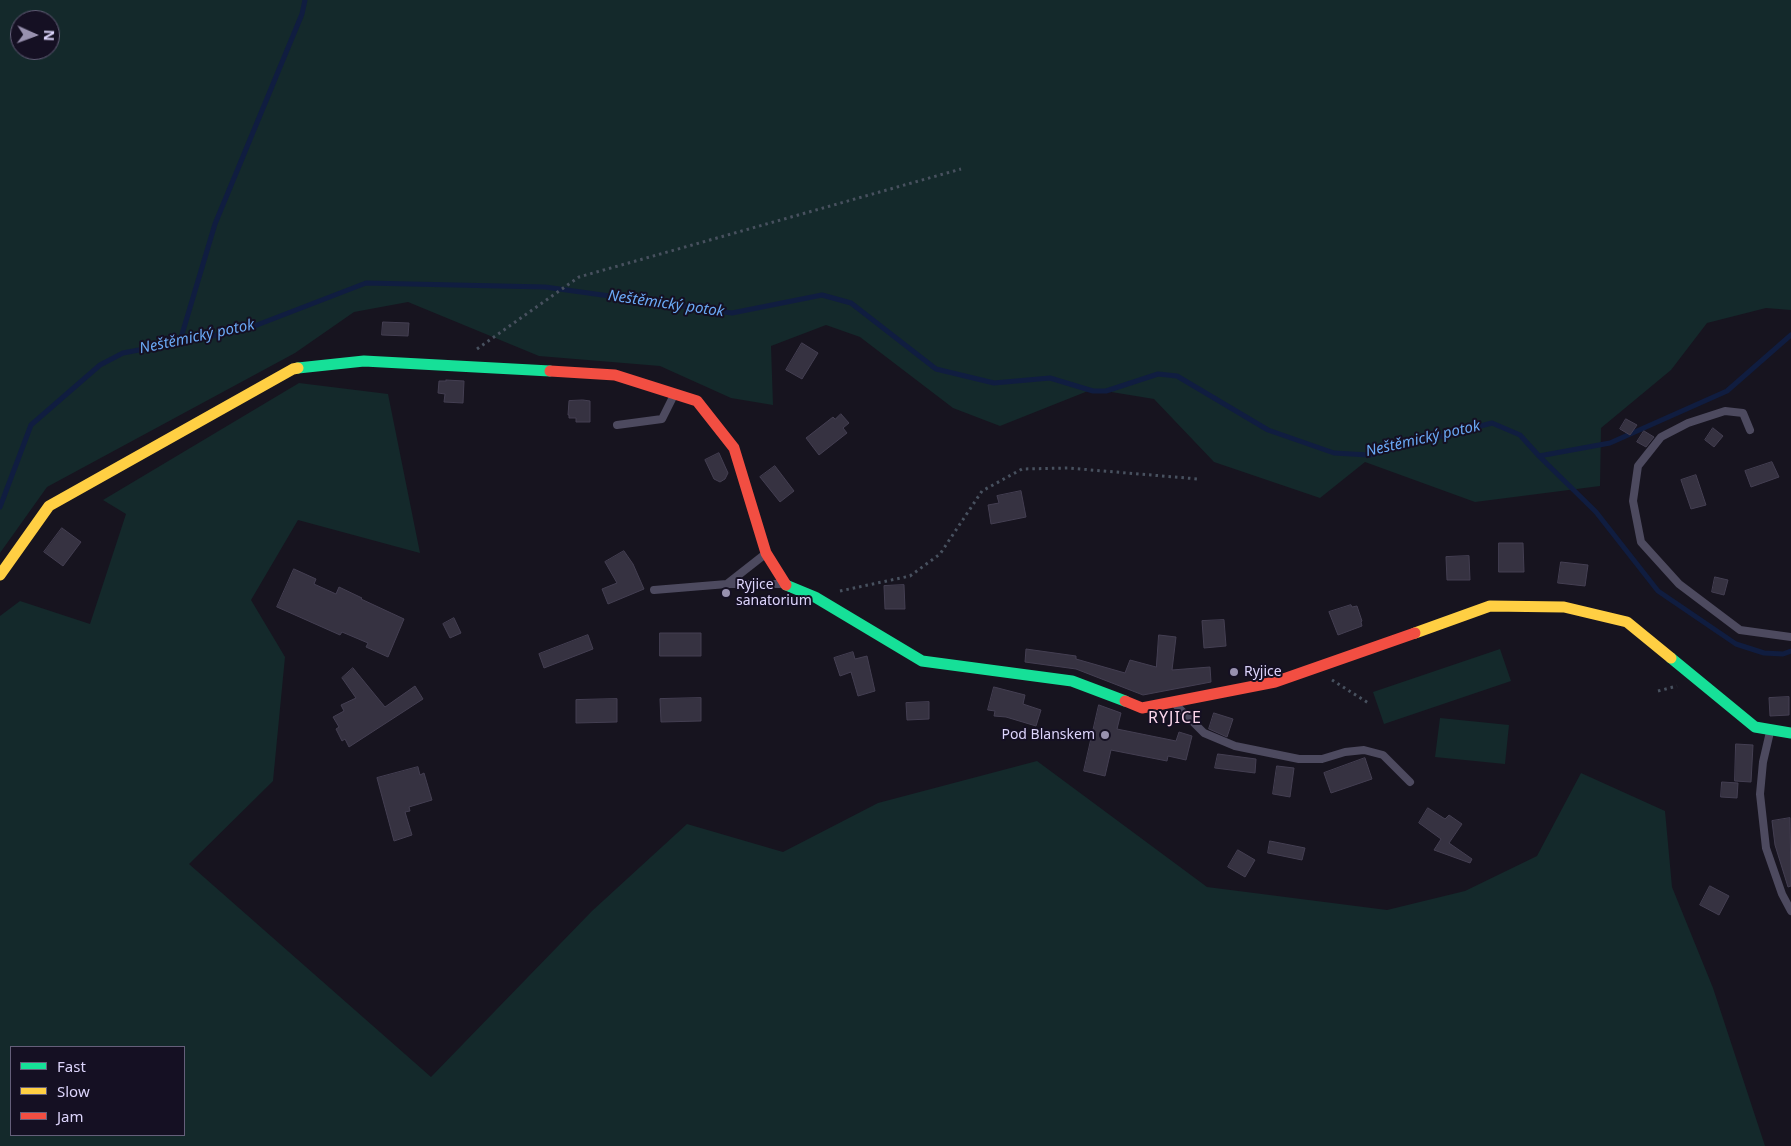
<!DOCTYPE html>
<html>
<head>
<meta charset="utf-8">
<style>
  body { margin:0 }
  #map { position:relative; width:1791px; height:1146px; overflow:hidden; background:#17141f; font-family:"Noto Sans",sans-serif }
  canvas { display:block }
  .legend { position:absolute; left:10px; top:1046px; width:175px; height:90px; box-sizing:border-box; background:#151023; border:1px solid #655f7a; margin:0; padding:6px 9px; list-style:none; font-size:15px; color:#ddd5fc }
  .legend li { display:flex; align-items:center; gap:10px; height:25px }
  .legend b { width:25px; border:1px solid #655f7a }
  .north { position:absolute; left:10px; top:10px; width:50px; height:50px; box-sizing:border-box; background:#151023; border:1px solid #655f7a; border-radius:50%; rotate:92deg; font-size:14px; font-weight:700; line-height:20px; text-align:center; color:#ddd5fc }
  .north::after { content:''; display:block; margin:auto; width:18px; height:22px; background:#9891af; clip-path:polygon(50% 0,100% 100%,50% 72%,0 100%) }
</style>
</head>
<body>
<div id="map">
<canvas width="1791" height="1146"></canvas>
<ul class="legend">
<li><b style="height:6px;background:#16e098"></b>Fast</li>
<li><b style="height:6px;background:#ffcf43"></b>Slow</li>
<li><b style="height:6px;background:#f24e42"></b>Jam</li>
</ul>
<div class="north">N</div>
</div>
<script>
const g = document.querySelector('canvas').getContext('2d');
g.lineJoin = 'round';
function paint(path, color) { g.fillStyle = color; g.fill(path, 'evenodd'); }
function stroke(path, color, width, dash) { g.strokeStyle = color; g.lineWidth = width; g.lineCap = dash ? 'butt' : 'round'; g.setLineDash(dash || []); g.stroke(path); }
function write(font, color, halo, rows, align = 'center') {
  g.font = font + ' "Noto Sans",sans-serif'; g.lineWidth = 4; g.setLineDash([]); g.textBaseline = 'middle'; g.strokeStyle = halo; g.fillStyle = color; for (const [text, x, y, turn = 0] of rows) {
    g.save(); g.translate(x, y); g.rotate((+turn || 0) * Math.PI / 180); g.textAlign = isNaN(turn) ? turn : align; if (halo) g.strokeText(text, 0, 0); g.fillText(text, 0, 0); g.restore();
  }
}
paint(new Path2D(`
  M0,0H1791V310L1766,308L1707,323L1671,370L1601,428L1600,486L1475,502L1365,462L1320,498L1214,462L1154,399L1093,389L1000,426L953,408L860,337L826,325L771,346L773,405L731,398L660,366L539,356L408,302L354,312L295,353L47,487L0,553ZM20,20H50V50H20Z
  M299,383L388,394L420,553L298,520L251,600L285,657L273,781L189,864L431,1077L592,911L687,824L783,852L878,803L1037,761L1207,887L1387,910L1465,891L1537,856L1581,773L1665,811L1672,887L1713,988L1765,1146H0V616L20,601L90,624L126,514L103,500ZM11,1047H184V1135H11Z
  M1500,649L1511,681L1384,724L1373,692Z
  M1440,718L1509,725L1505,764L1435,757Z`), '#14292b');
stroke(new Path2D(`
  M180,341L215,224L302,14L305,0
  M1539,456L1610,443L1727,391L1791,335
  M0,507L31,425L100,365L123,353L244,330L366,283L545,287L732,313L822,295L851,303L936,369L994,383L1050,378L1093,391H1106L1158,374L1177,376L1268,430L1334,453L1369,455L1492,423L1520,435L1539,456L1596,512L1658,591L1736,644L1764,653L1783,654L1791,651`), '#101d40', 5);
const building = new Path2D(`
  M383,322L409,323L408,336L382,335Z
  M802,343L818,353L802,379L786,370Z
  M446,380L464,381L463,403L444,402L445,394L438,393L439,381H446Z
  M583,400L590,401V422H576V418H569V415H568L569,401Z
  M841,414L849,423L843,428L847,433L819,455L806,438L833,417L835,419Z
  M1626,419L1637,425L1630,435L1620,429Z
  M1713,428L1723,436L1714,447L1705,440Z
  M1644,431L1654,437L1646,447L1637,442Z
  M719,453L728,473L725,479L720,482L714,479L705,460Z
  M1772,462L1779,477L1751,487L1745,471Z
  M775,466L794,491L780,502L760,477Z
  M1696,475L1706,505L1691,509L1681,480Z
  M1021,491L1026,517L991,524L988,505L999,503L997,496Z
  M62,528L81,542L63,566L44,552Z
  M1499,543H1523L1524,572H1499Z
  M624,551L633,564L644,589L608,604L602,589L617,583L605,562Z
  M1469,556L1470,580H1447L1446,557Z
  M1561,562L1588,565L1585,586L1558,583Z
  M294,569L316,579L314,584L336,594L339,587L362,598L361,599L404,619L388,657L366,647L368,643L342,632L340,635L277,607Z
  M1715,577L1728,580L1724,595L1712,592Z
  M904,585L905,609H885L884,586Z
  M1351,605L1352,607L1357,606L1362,621L1361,622L1362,626L1338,635L1329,612Z
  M454,618L461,633L450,638L443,624Z
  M1224,620L1226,646L1204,648L1202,621Z
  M660,633H701V656H660Z
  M588,635L593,649L544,668L539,654Z
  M1159,635L1176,637L1172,670L1210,667L1211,682L1143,695L1076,669L1025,662L1026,649L1076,656V659L1125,673L1130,660L1156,667Z
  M853,652L855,659L867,656L875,691L858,696L851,672L840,676L834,658Z
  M353,668L385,707L415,686L423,699L349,747L345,739L342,741L336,729L339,727L333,717L344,711L341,705L356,698L342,678Z
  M994,687L1025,695L1023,704L1041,710L1036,726L1006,717L994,716L995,711L988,710Z
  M1789,697V715L1770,716L1769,698Z
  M701,698V721L661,722L660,699Z
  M617,699V722L576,723V700Z
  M929,702V719L907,720L906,703Z
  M1099,705L1121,713L1117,729L1176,741L1179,732L1192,736L1186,760L1168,756L1167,761L1111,750L1105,776L1084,771Z
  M1214,713L1233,719L1227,737L1209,729Z
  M1736,744L1753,745L1751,782L1735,781Z
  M1218,754L1256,759L1255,773L1215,768Z
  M1365,758L1372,779L1331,793L1324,773Z
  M1277,766L1294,768L1290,797L1273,794Z
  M418,767L420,775L424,773L432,800L409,807L410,811L405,812L412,835L394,841L377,778Z
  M1722,782L1738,783L1737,798L1721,797Z
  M1428,808L1445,819L1449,815L1462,824L1449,843L1472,859L1470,863L1434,850L1441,839L1419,823Z
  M1790,818L1791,886L1788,887L1775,845L1772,821Z
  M1270,841L1305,848L1302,860L1268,853Z
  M1238,850L1255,860L1245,877L1228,867Z
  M1710,886L1729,896L1719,915L1700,905Z`);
paint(building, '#363241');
stroke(building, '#443f52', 1);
stroke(new Path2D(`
  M477,349L579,277L961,169
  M840,591L910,576L940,554L982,491L1022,469L1068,468L1198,479
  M1332,680L1370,704
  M1658,691L1677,686`), '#48515f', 3, [2.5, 4]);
stroke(new Path2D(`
  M617,425L662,419L674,395
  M1750,430L1743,413L1725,411L1688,423L1661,437L1638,466L1633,501L1641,542L1679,584L1740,630L1791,637
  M727,584L764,555
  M654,590L727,584H780
  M1175,704L1204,733L1235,746L1299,759H1322L1345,752L1364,750L1383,755L1410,782
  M1770,732L1763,762L1760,794L1766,848L1782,894L1791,911`), '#4d4a5f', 8);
stroke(new Path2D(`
  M298,368L364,361L550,371
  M786,585L815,597L922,661L1072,681L1125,701
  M1671,658L1755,727L1791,733`), '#16e098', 11);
stroke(new Path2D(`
  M0,575L49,506L293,369L298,368
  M1415,633L1490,606L1564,607L1627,622L1671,658`), '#ffcf43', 11);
stroke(new Path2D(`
  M550,371L615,375L697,401L734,448L766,553L786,585
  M1125,701L1142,708L1275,682L1415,633`), '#f24e42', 11);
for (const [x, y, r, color] of [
  [726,593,5,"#9891af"],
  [1234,672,5,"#9891af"],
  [1105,735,5,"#9891af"]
]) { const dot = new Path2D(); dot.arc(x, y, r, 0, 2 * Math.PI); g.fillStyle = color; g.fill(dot); stroke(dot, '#151023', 2); }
write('14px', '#ddd5fc', '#151023', [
  ["Ryjice",736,585],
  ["sanatorium",736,601],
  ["Ryjice",1244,672],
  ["Pod Blanskem",1095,735,"right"]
], 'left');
write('italic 15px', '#6aa9f5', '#151023', [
  ["Neštěmický potok",666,304,8],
  ["Neštěmický potok",197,337,-12],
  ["Neštěmický potok",1423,439,-13]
]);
g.letterSpacing = '1px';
write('16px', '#fcd7ec', '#151023', [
  ["RYJICE",1175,718]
]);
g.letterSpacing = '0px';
</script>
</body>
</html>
